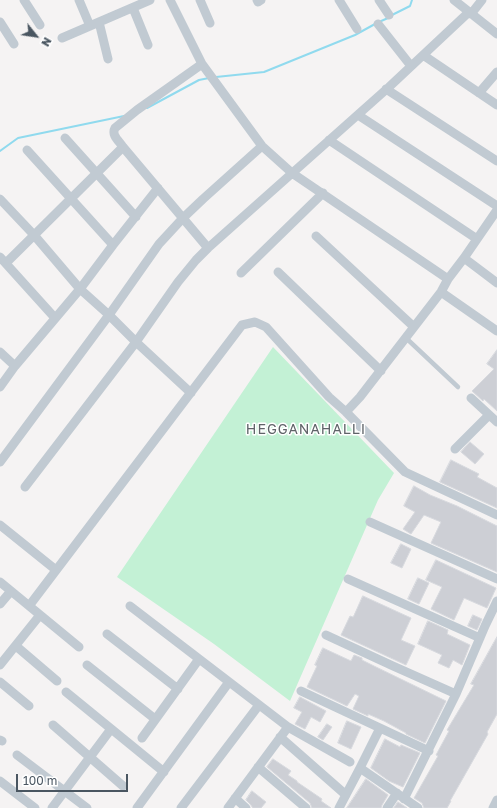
<!DOCTYPE html>
<html>
<head>
<meta charset="utf-8">
<style>
  body { margin:0 }
  #map { position:relative; width:497px; height:808px; overflow:hidden; background:#f5f3f3; font-family:"Golos Text",sans-serif }
  canvas { display:block }
  .north { position:absolute; left:16px; top:16px; width:40px; height:40px; -webkit-text-stroke:3px #fff; paint-order:stroke; rotate:120deg; font-size:11px; font-weight:700; line-height:16px; text-align:center; color:#4a5661 }
  .north::after { content:''; display:block; margin:auto; width:14px; height:18px; background:#4a5661; clip-path:polygon(50% 0,100% 100%,50% 72%,0 100%) }
  .scale { position:absolute; left:16px; top:774px; width:112px; height:18px; box-sizing:border-box; border:2px solid #4a5661; border-top:0; padding-left:5px; font-size:12px; line-height:14px; white-space:nowrap; color:#4a5661; -webkit-text-stroke:3px #fff; paint-order:stroke }
</style>
</head>
<body>
<div id="map">
<canvas width="497" height="808"></canvas>
<div class="north">N</div>
<div class="scale">100 m</div>
</div>
<script>
const g = document.querySelector('canvas').getContext('2d');
g.lineJoin = 'round';
function paint(path, color) { g.fillStyle = color; g.fill(path, 'evenodd'); }
function stroke(path, color, width, dash) { g.strokeStyle = color; g.lineWidth = width; g.lineCap = dash ? 'butt' : 'round'; g.setLineDash(dash || []); g.stroke(path); }
function write(font, color, halo, rows, align = 'center') {
  g.font = font + ' "Golos Text",sans-serif'; g.lineWidth = 3; g.setLineDash([]); g.textBaseline = 'middle'; g.strokeStyle = halo; g.fillStyle = color; for (const [text, x, y, turn = 0] of rows) {
    g.save(); g.translate(x, y); g.rotate((+turn || 0) * Math.PI / 180); g.textAlign = isNaN(turn) ? turn : align; if (halo) g.strokeText(text, 0, 0); g.fillText(text, 0, 0); g.restore();
  }
}
paint(new Path2D(`
  M273,347L394,473L378,500L290,701L214,644L117,577Z`), '#c3f1d5');
stroke(new Path2D(`
  M392,15L410,6L412,0
  M379,22L388,18
  M216,77L264,72L355,35L375,24
  M147,108L199,80L209,78
  M0,151L18,138L124,116`), '#90daee', 2);
const building = new Path2D(`
  M497,350V411L484,399L483,401L472,391L494,369L487,364Z
  M470,442L484,454L475,464L461,452Z
  M451,460L479,474L477,477L497,488V508L440,482Z
  M414,486L430,495L457,506L497,526V572L431,543L441,522L424,515L411,534L403,529L415,512L404,506Z
  M401,544L411,549L402,568L391,563Z
  M436,560L496,588L487,608L464,598L454,620L431,609L442,587L426,580Z
  M418,578L429,583L419,604L408,599Z
  M363,596L411,618L401,640L415,646L406,665L341,635L350,616L353,617Z
  M473,615L482,619L477,630L468,626Z
  M428,621L448,630L447,634L470,645L462,665L453,660L449,668L438,663L442,655L418,644Z
  M497,637V714L487,732L488,734L450,801H451L447,808H424L422,803L414,798L438,756L436,755L449,731L447,730L474,685L471,684Z
  M323,648L351,661L354,655L362,658V660L374,666L446,701L425,743L406,734V733L384,721L368,714V716L353,709L359,696L355,694L347,706L307,687L317,666L315,665Z
  M300,697L326,711L320,722L311,717L305,729L295,724L302,712L294,708Z
  M347,721L361,727L351,749L338,743Z
  M327,724L332,727L323,740L318,737Z
  M385,739L400,747L401,745L420,753L403,787L389,781L371,768Z
  M273,759L291,771L288,775L297,781V782L322,799L321,801L331,808H312L310,803L267,767Z
  M366,779L388,795L382,805L381,808H347Z
  M252,791L266,802L261,808H253L250,804L246,800Z
  M398,802L407,808H394Z`);
paint(building, '#cdcfd5');
stroke(building, '#d7d9de', 1);
stroke(new Path2D(`
  M406,338L458,387`), '#c1cad2', 4.5);
stroke(new Path2D(`
  M24,0L40,25
  M79,0L90,26
  M170,0L202,64L262,146L292,173L448,279
  M200,0L210,23
  M257,0L258,2L261,0
  M339,0L357,29
  M379,0L389,15
  M454,0L497,34
  M133,8L148,45
  M471,14L482,0
  M0,22L14,44
  M99,22L108,59
  M378,24L411,66
  M62,38L150,0
  M423,55L497,105
  M202,64L137,110L115,128C111,135 119,141 123,147L208,248
  M386,89L497,161
  M479,93L497,72
  M358,115L497,206
  M65,138L136,217
  M329,140L477,239
  M27,150L113,245
  M0,199L34,235L80,289L109,315L136,342L191,393
  M316,236L414,327
  M0,257L55,318
  M464,258L497,283
  M6,263L123,147
  M278,272L381,371
  M241,273L323,193
  M441,292L497,331
  M0,352L15,366
  M0,387L15,366L80,289L113,245L158,188
  M471,398L497,422
  M346,412L405,472L497,515
  M455,449L489,415
  M0,462L109,315L159,244L183,218L203,199L262,146
  M25,487L136,342L178,282L196,260L208,248L389,87L469,12
  M370,522L497,579
  M0,525L56,570
  M348,579L480,638
  M0,582L79,647
  M0,604L11,591
  M29,606L242,325L255,322L266,327L329,397L346,412L360,397L441,292L448,279L464,258L497,210
  M130,606L288,727L350,762
  M107,634L178,689
  M326,635L393,666L456,694
  M16,646L57,681
  M0,665L40,615
  M87,665L155,719
  M0,682L29,706
  M301,691L380,728L360,768L339,808
  M66,692L164,772
  M53,725L123,786
  M380,728L429,751
  M280,737L346,795
  M142,738L199,659
  M0,740L2,741
  M17,755L87,808
  M258,767L306,808
  M360,768L418,808
  M0,781L35,808
  M235,798L246,808
  M404,799L456,694L485,626L497,601
  M52,808L111,729
  M137,808L229,682
  M181,808L259,705
  M228,808L288,727
  M387,808L397,793
  M493,808L497,800`), '#c1cad2', 9);
g.letterSpacing = '1px';
write('14px', '#5f6368', '#fff', [
  ["HEGGANAHALLI",306,430]
]);
g.letterSpacing = '0px';
</script>
</body>
</html>
